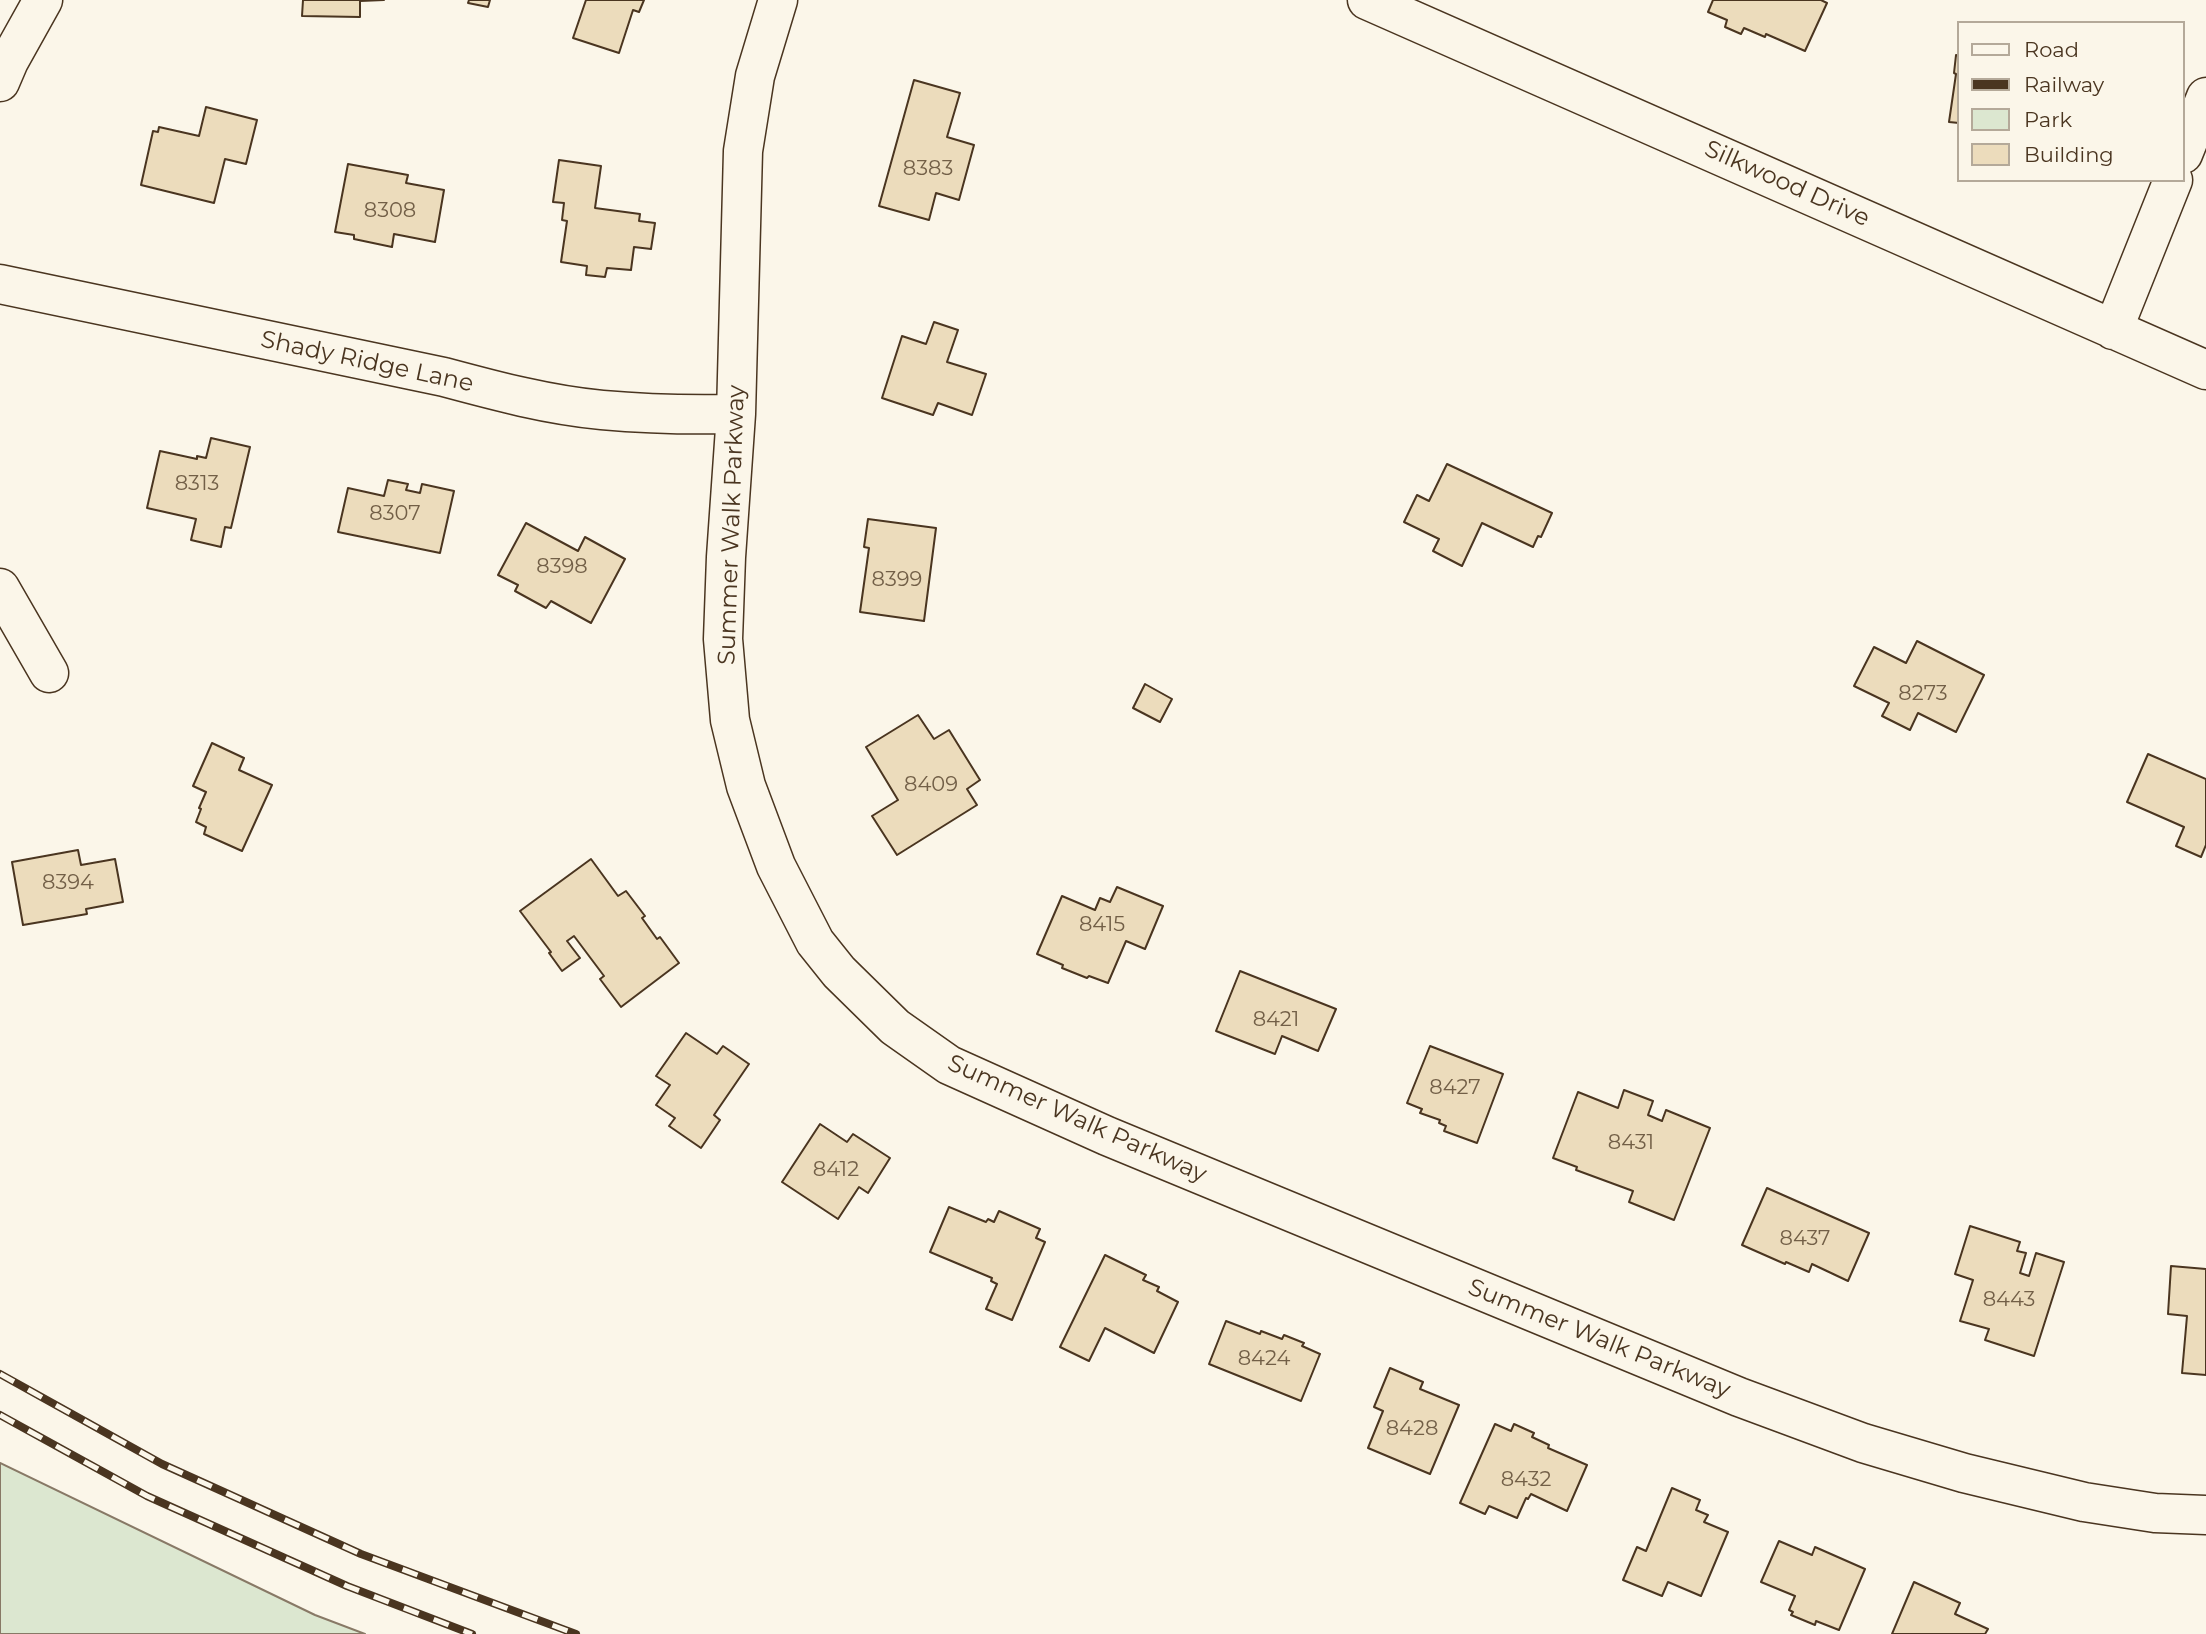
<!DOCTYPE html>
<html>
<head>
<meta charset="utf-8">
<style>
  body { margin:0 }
  #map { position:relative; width:2206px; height:1634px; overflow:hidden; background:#fbf6e9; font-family:Montserrat,sans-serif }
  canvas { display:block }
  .legend { position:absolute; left:1957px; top:21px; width:228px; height:161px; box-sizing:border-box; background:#fbf6e9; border:2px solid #b4a999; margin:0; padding:9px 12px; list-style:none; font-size:21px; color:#4a3520 }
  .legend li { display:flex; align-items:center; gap:14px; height:35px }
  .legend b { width:35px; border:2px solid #b4a999 }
</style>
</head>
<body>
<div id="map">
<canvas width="2206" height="1634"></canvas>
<ul class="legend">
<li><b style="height:9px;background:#fbf6e9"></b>Road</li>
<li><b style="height:9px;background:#4a3520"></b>Railway</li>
<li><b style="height:19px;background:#dce7d0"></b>Park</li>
<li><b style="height:19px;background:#ecdcbc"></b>Building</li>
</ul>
</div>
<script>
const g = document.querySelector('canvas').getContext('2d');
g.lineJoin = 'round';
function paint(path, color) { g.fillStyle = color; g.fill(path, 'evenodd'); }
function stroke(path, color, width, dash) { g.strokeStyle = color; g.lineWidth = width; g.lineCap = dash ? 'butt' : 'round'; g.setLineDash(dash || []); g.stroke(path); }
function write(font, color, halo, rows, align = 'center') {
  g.font = font + ' Montserrat,sans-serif'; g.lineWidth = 5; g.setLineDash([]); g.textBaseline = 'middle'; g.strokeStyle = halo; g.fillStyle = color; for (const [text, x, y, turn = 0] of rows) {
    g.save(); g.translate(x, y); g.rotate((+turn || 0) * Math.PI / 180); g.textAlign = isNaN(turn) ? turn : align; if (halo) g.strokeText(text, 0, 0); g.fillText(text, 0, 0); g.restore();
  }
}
const green = new Path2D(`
  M0,1463L315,1615L365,1634H0Z`);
paint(green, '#dce7d0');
stroke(green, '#887966', 2);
const building = new Path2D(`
  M303,0H384L360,1V17L302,16Z
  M469,0H490L488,7L468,3Z
  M586,0H644L639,12L633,10L619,53L573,38Z
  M1713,0H1821L1827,3L1805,51L1766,34L1765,37L1744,28L1741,34L1725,27L1727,20L1708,12Z
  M1956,55L1959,56V123L1949,122L1956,74L1954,73Z
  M914,80L960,93L947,137L974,145L959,200L936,193L929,220L879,206Z
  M206,107L257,120L246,164L225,159L214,203L141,185L153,131L158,132L159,127L199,136Z
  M559,160L601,166L595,208L640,214L639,221L655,223L651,249L634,247L631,270L607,268L605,277L586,275L587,266L561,262L567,221L562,220L564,203L553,202Z
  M348,164L408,175L406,183L444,190L435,242L394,234L392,247L354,239V235L335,232Z
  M934,322L958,330L947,362L986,374L972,415L938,403L933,415L882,398L902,336L926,344Z
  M211,438L250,447L231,528L225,527L221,547L191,540L196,519L147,508L160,451L197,459V456L206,458Z
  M1447,464L1552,513L1541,537L1538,536L1533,547L1482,523L1462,566L1433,551L1439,539L1404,522L1417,495L1429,501Z
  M388,480L408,484L406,490L420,493L422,484L454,491L440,553L338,532L348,488L384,496Z
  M868,519L936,528L924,621L860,612L869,548L864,547Z
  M526,523L578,551L585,537L625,559L591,623L551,601L546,608L515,591L518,585L498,575Z
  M1917,641L1984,675L1956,732L1918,713L1910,730L1882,716L1889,703L1854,686L1874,647L1906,663Z
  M1145,684L1172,699L1160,722L1133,708Z
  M918,715L934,739L949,730L980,780L967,789L977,805L897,855L872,816L898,800L866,747Z
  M212,743L244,758L239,770L272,785L242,851L204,834L206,827L196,822L201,809L199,808L206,792L193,786Z
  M2148,754L2206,779V845L2201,857L2176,846L2184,827L2127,802Z
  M78,850L81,865L115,859L123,902L86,909L87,914L23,925L12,862Z
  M591,859L618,896L626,891L645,916L642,918L657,939L660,937L679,963L621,1007L600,979L604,976L574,936L567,941L580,958L562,971L549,953L551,952L520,911Z
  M1117,887L1163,906L1145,949L1126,941L1108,983L1089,976L1087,978L1062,968L1063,965L1037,954L1062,896L1095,910L1100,898L1110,902Z
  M1240,971L1336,1009L1318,1051L1282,1036L1275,1054L1216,1031Z
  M686,1033L717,1054L723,1046L749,1064L714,1115L720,1120L701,1148L669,1126L675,1118L656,1105L670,1085L656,1076Z
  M1430,1046L1503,1074L1477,1143L1444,1131L1446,1126L1439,1123L1440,1120L1420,1113L1422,1109L1407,1103Z
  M1624,1090L1653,1101L1648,1115L1662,1121L1666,1110L1710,1128L1674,1220L1629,1202L1633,1191L1576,1170L1577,1167L1553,1158L1578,1092L1618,1108Z
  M820,1124L847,1142L853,1134L890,1158L868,1193L859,1187L838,1219L782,1182Z
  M1767,1188L1869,1233L1848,1281L1812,1264L1809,1272L1786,1262L1785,1264L1742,1245Z
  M949,1207L986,1222L988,1219L994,1222L999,1211L1040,1229L1036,1238L1045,1242L1012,1320L986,1309L997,1284L991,1281L992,1278L930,1252Z
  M1970,1226L2020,1242L2017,1251L2026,1253L2020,1273L2029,1276L2036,1253L2064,1262L2034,1356L1985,1340L1989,1329L1960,1321L1973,1280L1955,1274Z
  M1105,1255L1146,1275L1143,1280L1159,1287L1157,1291L1178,1302L1154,1353L1105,1328L1089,1361L1060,1347Z
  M2171,1266L2206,1269V1375L2182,1373L2187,1316L2168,1314Z
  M1226,1321L1260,1334L1261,1331L1282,1339L1284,1335L1304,1343L1302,1346L1320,1354L1301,1401L1209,1364Z
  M1390,1368L1423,1382L1420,1389L1459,1405L1430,1474L1368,1448L1383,1411L1374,1407Z
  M1495,1424L1511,1431L1514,1424L1534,1433L1532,1437L1549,1445L1548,1448L1587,1465L1567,1511L1531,1494L1528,1499L1526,1498L1517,1518L1489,1506L1485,1514L1460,1503Z
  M1672,1488L1700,1500L1696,1510L1708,1515L1704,1522L1728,1532L1701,1596L1668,1582L1662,1596L1623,1580L1637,1547L1646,1551Z
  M1779,1541L1812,1555L1815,1547L1865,1569L1839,1630L1816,1621L1815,1625L1791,1615L1793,1612L1789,1610L1795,1596L1761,1582Z
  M1914,1582L1960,1603L1955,1614L1988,1629L1985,1634H1892Z`);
paint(building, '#ecdcbc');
stroke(building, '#4a3520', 2);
const minor = new Path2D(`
  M778,0L755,76L743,151L736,414L726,557L723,639L730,720L746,786L776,866L815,942L839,972L895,1027L949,1065L1107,1136L1739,1397L1863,1443L1964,1473L2084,1502L2155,1513L2206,1515
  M1367,0L2206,370
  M0,82L9,61L43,0
  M2183,154L2206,97
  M0,284L444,377C496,391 548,405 602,410C646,414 691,415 736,414
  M2113,330L2173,180
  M0,588L49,673`);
stroke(minor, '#4a3520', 41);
stroke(minor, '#fbf6e9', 38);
const rail = new Path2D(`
  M0,1374L162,1464L361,1554L576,1634
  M0,1415L147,1496L347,1586L472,1634`);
stroke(rail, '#4a3520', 8);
stroke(rail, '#fbf6e9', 5, [16]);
write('21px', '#725f47', null, [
  ["8383",928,169],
  ["8308",390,211],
  ["8313",197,484],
  ["8307",395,514],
  ["8398",562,567],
  ["8399",897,580],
  ["8273",1923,694],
  ["8409",931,785],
  ["8394",68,883],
  ["8415",1102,925],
  ["8421",1276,1020],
  ["8427",1455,1088],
  ["8431",1631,1143],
  ["8412",836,1170],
  ["8437",1805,1239],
  ["8443",2009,1300],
  ["8424",1264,1359],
  ["8428",1412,1429],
  ["8432",1526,1480]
]);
write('24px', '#4a3520', '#fbf6e9', [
  ["Silkwood Drive",1787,184,24],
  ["Shady Ridge Lane",367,362,12],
  ["Summer Walk Parkway",732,525,-88],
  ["Summer Walk Parkway",1077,1119,24],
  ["Summer Walk Parkway",1599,1339,22]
]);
</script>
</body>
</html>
